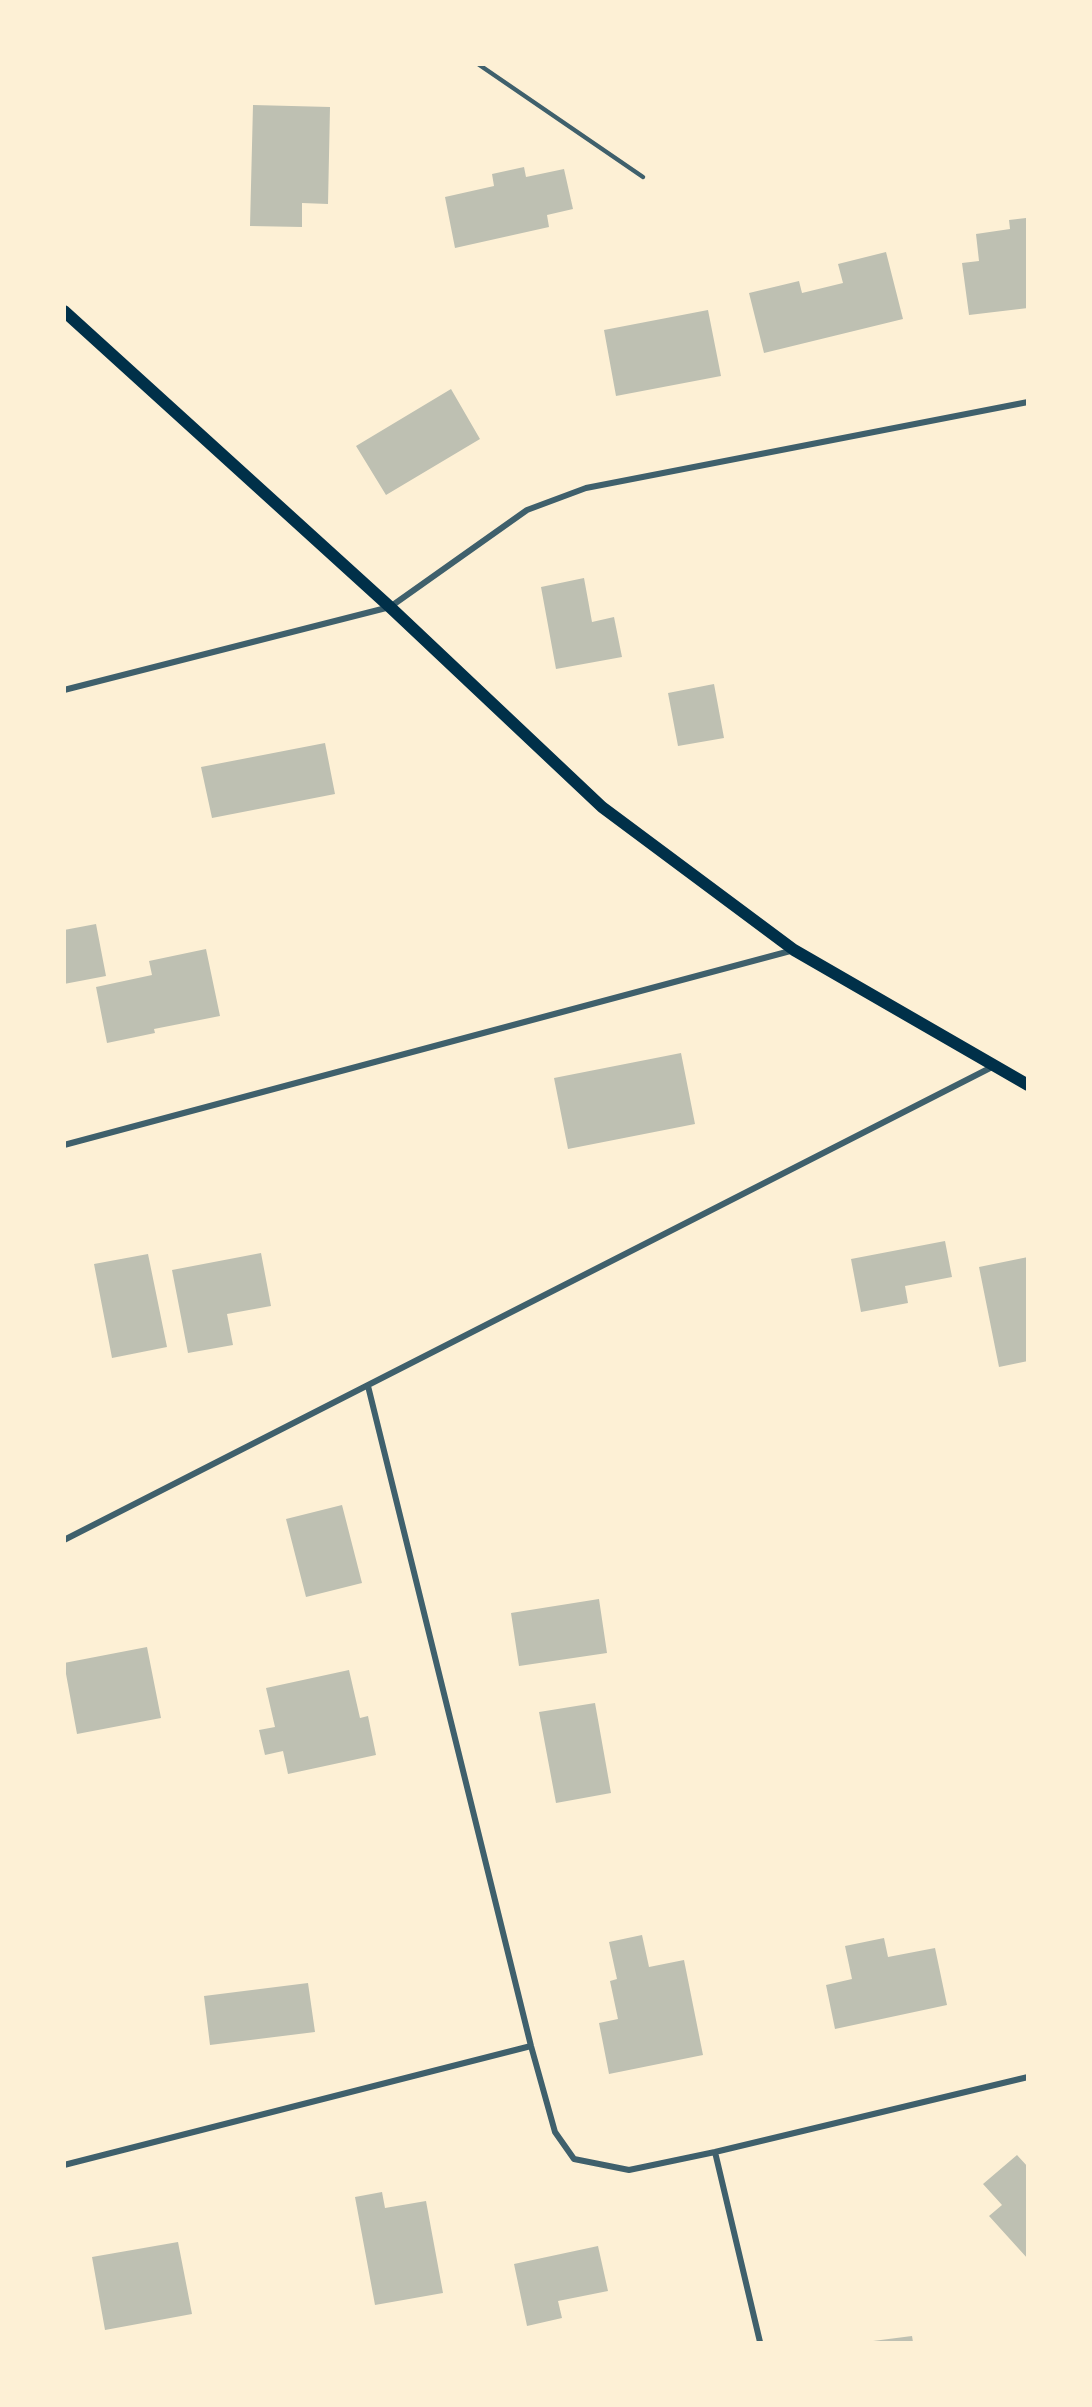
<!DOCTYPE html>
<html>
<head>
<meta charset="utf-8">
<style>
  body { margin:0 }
  #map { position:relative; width:1092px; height:2407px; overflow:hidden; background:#fdf0d5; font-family:"Alegreya Sans",sans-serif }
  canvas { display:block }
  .frame { position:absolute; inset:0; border:66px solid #fdf0d5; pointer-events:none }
</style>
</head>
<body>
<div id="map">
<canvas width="1092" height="2407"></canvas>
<div class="frame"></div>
</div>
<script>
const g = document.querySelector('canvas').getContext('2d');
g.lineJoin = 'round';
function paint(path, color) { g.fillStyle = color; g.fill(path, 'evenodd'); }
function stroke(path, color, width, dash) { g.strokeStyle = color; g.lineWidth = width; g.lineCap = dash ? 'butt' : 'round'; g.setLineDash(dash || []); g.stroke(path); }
paint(new Path2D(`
  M253,105L330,107L328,204L302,203V227L250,226Z
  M524,167L526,177L564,169L573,209L547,215L549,227L455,248L445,197L494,186L492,174Z
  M1026,218L1028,308L969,315L962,263L979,261L976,234L1010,229L1009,220Z
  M886,252L903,319L764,353L749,293L799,281L802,293L843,283L838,264Z
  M708,310L721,376L616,396L604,330Z
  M451,389L480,439L386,495L356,446Z
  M584,578L592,622L614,617L622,657L556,669L541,587Z
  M714,684L724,738L678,746L668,693Z
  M325,743L335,794L212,818L201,767Z
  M96,924L106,976L64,984V930Z
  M206,949L220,1016L154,1029L155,1033L107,1043L96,987L152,975L149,961Z
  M681,1053L695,1124L568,1149L554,1078Z
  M945,1241L952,1277L905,1286L908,1303L861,1312L851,1259Z
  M261,1253L271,1306L227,1314L233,1345L188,1353L172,1270Z
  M148,1254L167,1347L112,1358L94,1264Z
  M1028,1257V1361L999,1367L979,1267Z
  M342,1505L362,1583L306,1597L286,1519Z
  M599,1599L607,1653L519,1666L511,1613Z
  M147,1647L161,1718L77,1734L64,1663Z
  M349,1670L360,1718L368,1716L376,1755L288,1774L283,1751L265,1755L259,1730L275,1727L266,1688Z
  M595,1703L611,1793L556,1803L539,1712Z
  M642,1935L649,1967L684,1960L703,2055L609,2074L599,2023L618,2019L610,1981L617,1979L609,1942Z
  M884,1938L888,1957L935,1948L947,2005L835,2029L826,1985L852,1979L845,1946Z
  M308,1983L315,2032L210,2045L204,1996Z
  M1017,2155L1028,2167V2259L989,2216L1002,2205L983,2184Z
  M382,2192L385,2208L426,2201L443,2293L375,2305L355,2197Z
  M178,2242L192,2314L105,2330L92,2257Z
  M598,2246L608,2291L558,2301L562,2318L527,2326L514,2264Z
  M912,2336L913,2342H873V2341Z`), '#bec0b2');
stroke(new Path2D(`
  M478,64L643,177`), '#3f606c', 4.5);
stroke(new Path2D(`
  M64,690L390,607L527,510L586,488L1028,402
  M64,1145L794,950
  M368,1386L531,2046L555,2132L574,2159L629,2170L715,2152L1028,2077
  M64,1540L994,1066
  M715,2152L760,2342
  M64,2165L531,2046`), '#3f606c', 6);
stroke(new Path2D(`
  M64,311L390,607L602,807L794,950L1028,1085`), '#003049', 12);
</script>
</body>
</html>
